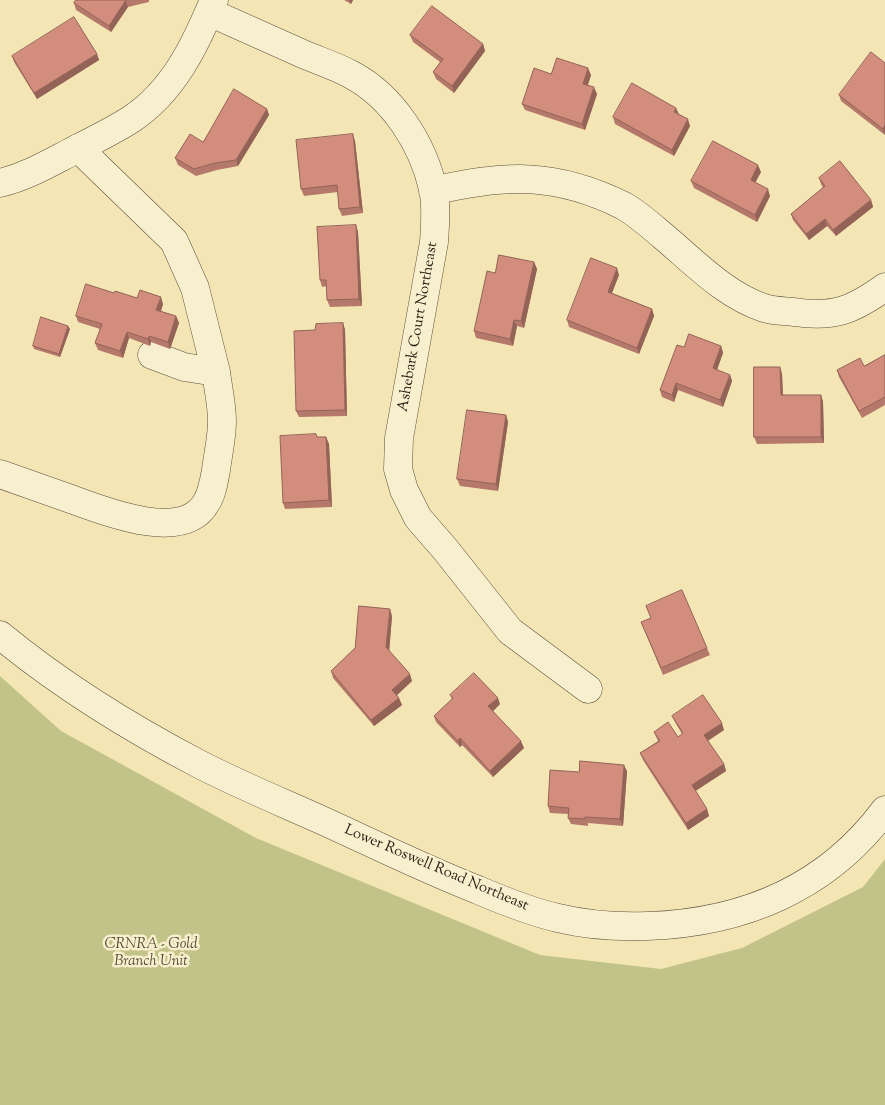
<!DOCTYPE html>
<html>
<head>
<meta charset="utf-8">
<style>
  body { margin:0 }
  canvas { display:block; background:#f4e6b4 }
</style>
</head>
<body>
<canvas width="885" height="1105"></canvas>
<script>
const g = document.querySelector('canvas').getContext('2d');
g.lineJoin = 'round';
function paint(path, color) { g.fillStyle = color; g.fill(path, 'evenodd'); }
function stroke(path, color, width, dash) { g.strokeStyle = color; g.lineWidth = width; g.lineCap = dash ? 'butt' : 'round'; g.setLineDash(dash || []); g.stroke(path); }
function write(font, color, halo, rows, align = 'center') {
  g.font = font + ' "Sorts Mill Goudy",serif'; g.lineWidth = 5; g.setLineDash([]); g.textBaseline = 'middle'; g.strokeStyle = halo; g.fillStyle = color; for (const [text, x, y, turn = 0] of rows) {
    g.save(); g.translate(x, y); g.rotate((+turn || 0) * Math.PI / 180); g.textAlign = isNaN(turn) ? turn : align; if (halo) g.strokeText(text, 0, 0); g.fillText(text, 0, 0); g.restore();
  }
}
paint(new Path2D(`
  M0,676L61,731L256,838L540,955L661,969L742,948L863,887L885,859V1105H0Z`), '#c1c389');
const minor = new Path2D(`
  M209,12C240,26 271,40 303,54C319,61 336,66 352,75C393,97 423,144 433,189C437,207 435,225 434,242L399,438L398,469L404,490L418,518L445,549L510,631L588,689
  M78,148L174,241L195,288L216,372
  M0,183C25,177 46,165 69,153C90,142 111,132 130,120C173,92 195,46 214,0
  M433,191C505,174 556,172 624,206C638,214 651,226 663,236C694,262 725,295 764,308C773,311 784,311 794,312C834,318 853,310 885,287
  M0,474C23,482 45,490 68,498C101,510 183,544 206,503C212,494 214,481 216,470C218,454 222,438 222,421C222,405 218,388 216,372L184,367L152,355
  M0,635C62,686 130,728 201,765C242,786 286,804 328,823C378,846 427,870 478,890C504,901 531,912 558,918C587,925 618,927 647,926C743,923 827,888 885,810`);
stroke(minor, '#5c4e3c', 29);
stroke(minor, '#f8efce', 28);
paint(new Path2D(`
  M76,0H149V2L128,7L111,32L76,10L74,3Z
  M344,0H353L351,4Z
  M410,35L483,44L485,51L454,93L436,79L433,72L440,62L413,42Z
  M97,54L99,60L37,99L14,62L12,56Z
  M885,63V135L841,101L839,95Z
  M551,74L591,75L588,85L597,94L585,130L525,110L522,104Z
  M267,109L269,115L238,166L217,170L196,176L178,165L175,158L203,142Z
  M679,114L690,126L674,156L615,124L613,117Z
  M355,141L363,213L342,216L339,209L338,192L304,196L301,189Z
  M761,172L755,182L770,196L757,222L694,188L691,181Z
  M819,178L871,200L873,207L836,236L827,226L809,240L793,220L791,214L823,188L821,184Z
  M356,225L358,232L362,306L330,307L327,300V286L322,287L320,280Z
  M534,262L537,269L524,328L517,326L513,346L476,338L474,331L495,273Z
  M619,275L612,293L652,309L654,316L639,354L569,327L567,320Z
  M114,293L163,304L161,311L176,316L179,323L170,349L151,342L150,346L129,338L123,358L98,350L95,343L100,329L78,322L76,316Z
  M343,323L345,330L347,416L299,417L296,411L315,330Z
  M70,329L60,357L34,349L33,346Z
  M721,346L723,353L717,370L730,375L732,381L723,407L678,390L674,402L662,397L660,390L684,347Z
  M885,355V405L862,418L839,377L837,370L864,366Z
  M780,367L782,374L783,395H821L823,402L824,443L757,444L754,437Z
  M506,415L508,422L498,491L460,486L457,479Z
  M318,437H326L329,444L332,507L285,509L283,503Z
  M646,606L707,648L710,655L663,675L644,629L651,618Z
  M392,616L389,650L412,681L397,695L402,705L374,726L333,678L331,671Z
  M450,695L500,704L493,711L524,748L493,777L462,745L460,747L436,722L434,716L452,699Z
  M672,716L724,730L708,741L724,764L726,771L695,791L707,809L709,816L688,830L643,760L640,753L658,741L654,732L678,737L682,734L675,722Z
  M627,771L623,826L588,823V826L571,824L568,818V814L550,813L548,806L579,772Z`), '#b5796c');
paint(new Path2D(`
  M125,0L128,7L111,32L109,26Z
  M349,0H353L351,4Z
  M483,44L485,51L454,93L452,86Z
  M97,54L99,60L37,99L34,93Z
  M588,68L591,75L586,90L583,84Z
  M594,87L597,94L585,130L582,124Z
  M676,108L679,114L674,112Z
  M267,109L269,115L238,166L236,160Z
  M688,119L690,126L674,156L672,150Z
  M885,125V135L883,129Z
  M353,134L355,141L363,213L360,207Z
  M758,165L761,172L753,187L751,180Z
  M768,189L770,196L757,222L755,215Z
  M871,200L873,207L836,236L833,230Z
  M825,219L827,226L809,240L806,234Z
  M356,225L358,232L362,306L359,299Z
  M534,262L537,269L524,328L521,321Z
  M617,268L619,275L610,298L608,292Z
  M161,297L163,304L159,317L156,310Z
  M652,309L654,316L639,354L637,348Z
  M176,316L179,323L170,349L168,342Z
  M514,320L517,326L513,346L510,339Z
  M343,323L345,330L347,416L345,410Z
  M68,326L70,329L60,357L59,354Z
  M127,332L129,338L123,358L120,351Z
  M149,336L151,342L150,346L148,339Z
  M721,346L723,353L715,375L713,368Z
  M780,367L782,374L783,402L781,395Z
  M730,375L732,381L723,407L720,400Z
  M676,383L678,390L674,402L672,395Z
  M821,395L823,402L824,443L821,437Z
  M506,415L508,422L498,491L496,484Z
  M326,437L329,444L332,507L329,500Z
  M390,609L392,616L389,654L386,647Z
  M410,674L412,681L395,697L392,690Z
  M399,698L402,705L374,726L371,720Z
  M498,698L500,704L491,713L488,706Z
  M722,723L724,730L707,741L704,735Z
  M460,738L462,745L460,747L458,741Z
  M521,741L524,748L493,777L490,771Z
  M724,764L726,771L694,792L692,785Z
  M624,765L627,771L623,826L620,819Z
  M707,809L709,816L688,830L686,823Z`), '#936358');
const building = new Path2D(`
  M76,0H126L109,26L74,3Z
  M432,6L483,44L452,86L433,72L443,59L410,35Z
  M74,17L97,54L34,93L12,56Z
  M871,52L885,63V125L883,129L839,95Z
  M557,58L588,68L583,84L594,87L582,124L522,104L534,68L551,74Z
  M632,83L676,108L674,112L688,119L672,150L613,117Z
  M234,89L267,109L236,160L215,163L194,169L175,158L190,134L203,142Z
  M353,134L360,207L339,209L337,185L301,189L296,140Z
  M713,141L758,165L751,180L768,189L755,215L691,181Z
  M840,161L871,200L833,230L825,219L806,234L791,214L825,186L819,178Z
  M356,225L359,299L327,300L326,280H320L317,227Z
  M499,255L534,262L521,321L514,320L510,339L474,331L487,271L495,273Z
  M591,258L617,268L608,292L652,309L637,348L567,320Z
  M86,284L114,293L115,291L137,298L140,290L161,297L156,310L176,316L168,342L149,336L148,339L127,332L120,351L95,343L102,324L76,316Z
  M41,317L68,326L59,354L33,346Z
  M343,323L345,410L296,411L294,331L315,330L316,324Z
  M689,334L721,346L713,368L730,375L720,400L676,383L672,395L660,390L677,345L684,347Z
  M885,355V397L859,411L837,370L860,358L864,366Z
  M754,367H780L781,395H821V437H754Z
  M467,410L506,415L496,484L457,479Z
  M316,434L317,437H326L329,500L283,503L280,436Z
  M682,590L707,648L661,668L641,622L651,618L646,606Z
  M359,606L390,609L386,647L410,674L392,690L399,698L371,720L331,671L355,648Z
  M474,673L498,698L488,706L521,741L490,771L460,738L458,741L434,716L453,698L450,695Z
  M703,695L722,723L704,735L724,764L692,785L707,809L686,823L640,753L660,741L654,732L668,722L678,737L683,733L672,716Z
  M580,761L624,765L620,819L585,817V819L568,818L569,808L548,806L550,770L579,772Z`);
paint(building, '#d28d7d');
stroke(building, '#936358', 1);
write('15px', '#2a1c14', '#f8efce', [
  ["Ashebark Court Northeast",419,327,-80],
  ["Lower Roswell Road Northeast",436,869,23]
]);
write('italic 15px', '#574e37', '#f8efce', [
  ["CRNRA - Gold",151,945],
  ["Branch Unit",151,962]
]);
</script>
</body>
</html>
